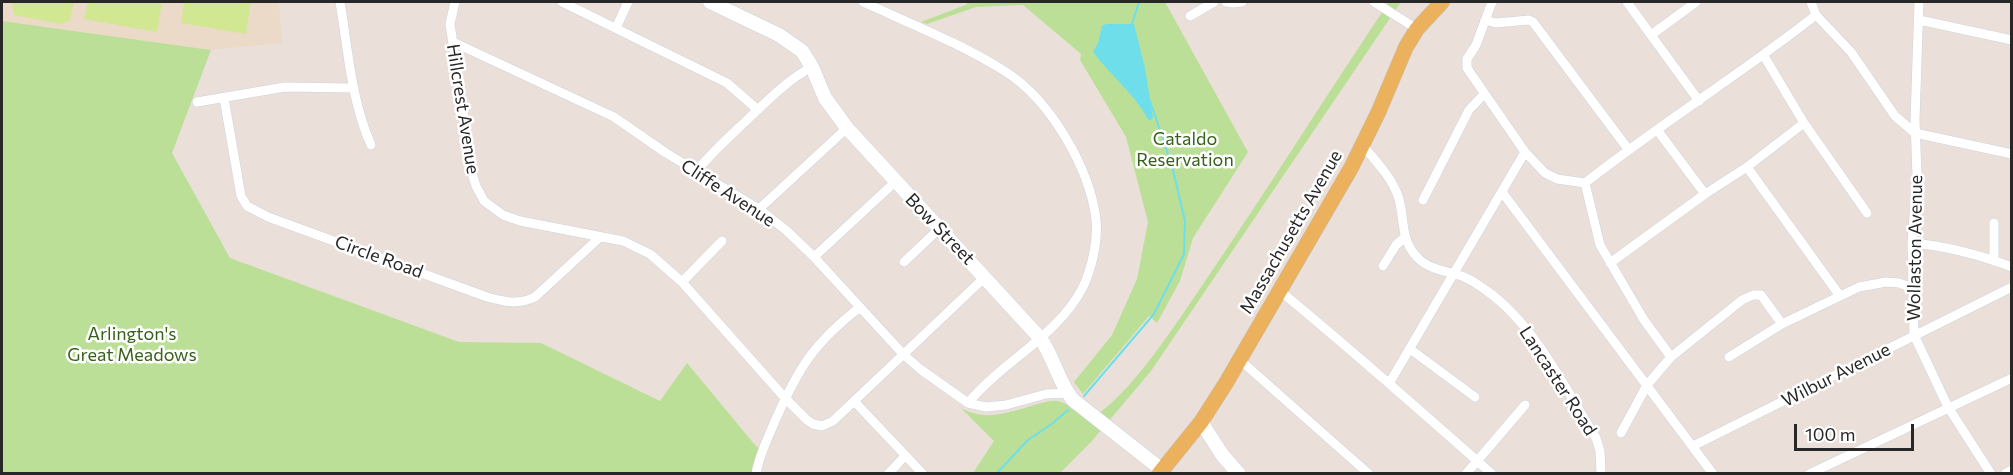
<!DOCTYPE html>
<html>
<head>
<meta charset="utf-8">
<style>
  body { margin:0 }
  #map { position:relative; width:2013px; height:475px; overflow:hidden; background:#eae0d9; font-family:Commissioner,sans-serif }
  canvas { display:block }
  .frame { position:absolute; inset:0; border:3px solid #272727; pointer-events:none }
  .scale { position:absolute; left:1794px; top:424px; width:120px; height:27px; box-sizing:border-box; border:3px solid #272727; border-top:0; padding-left:8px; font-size:18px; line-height:21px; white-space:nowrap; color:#272727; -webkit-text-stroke:4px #fff; paint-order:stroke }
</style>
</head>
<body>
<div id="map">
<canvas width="2013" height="475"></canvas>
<div class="frame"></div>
<div class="scale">100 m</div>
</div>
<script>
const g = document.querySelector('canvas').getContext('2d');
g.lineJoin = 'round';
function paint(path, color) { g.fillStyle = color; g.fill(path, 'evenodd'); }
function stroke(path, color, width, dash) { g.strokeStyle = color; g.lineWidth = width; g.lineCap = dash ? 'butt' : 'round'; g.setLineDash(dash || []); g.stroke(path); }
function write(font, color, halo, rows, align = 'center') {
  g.font = font + ' Commissioner,sans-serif'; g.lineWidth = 5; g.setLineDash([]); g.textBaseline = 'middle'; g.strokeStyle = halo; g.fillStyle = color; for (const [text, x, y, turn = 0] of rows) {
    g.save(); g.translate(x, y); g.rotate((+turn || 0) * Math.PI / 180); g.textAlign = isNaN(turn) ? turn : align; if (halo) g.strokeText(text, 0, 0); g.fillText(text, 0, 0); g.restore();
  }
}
paint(new Path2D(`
  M2,2H279L282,43L211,50L2,21Z`), '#ebdac8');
paint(new Path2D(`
  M964,2H1165L1248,152L1193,238L1180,281L1157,323L1149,316L1083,394L1074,382L1112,335L1137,279L1148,222L1126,137L1080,60L1081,54L1023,5L976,7L927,24L921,22L968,4Z
  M1389,2H1401L1151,371L1091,442L1060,473H973L994,441L961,408C987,423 1012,411 1038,404C1045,402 1053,399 1061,402C1071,405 1080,414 1088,420C1127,400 1173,328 1199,290C1264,195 1325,97 1389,2Z
  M2,21L211,50L172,153L230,258L459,342L541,343L660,401L687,363L755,445L759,448L752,474H2Z`), '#bcdf97');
paint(new Path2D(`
  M12,2H74L70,20L62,24L14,15Z
  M88,2H162L157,32L84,19Z
  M184,2H251L246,34L181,23Z`), '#d2e792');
paint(new Path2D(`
  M1106,24H1134L1145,68L1153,118L1149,121C1135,94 1111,76 1093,52L1098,43L1102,26Z`), '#6edfea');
stroke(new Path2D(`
  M1131,27L1139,2
  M1084,396L1154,314L1184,254L1185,221L1172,166L1150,101
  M996,474L1028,440L1053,423L1068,410`), '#6edfea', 2);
const street = new Path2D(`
  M340,2C348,49 351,100 371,145
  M455,2L450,24L472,173L476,186L484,201L503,215L520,221L623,241L650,254L682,282L785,398L807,420L813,424L822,426L833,421L985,277
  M562,2L727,83L758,110
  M863,2C911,24 962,44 1006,72C1050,100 1090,168 1096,220C1098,241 1092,268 1083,287C1058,336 1003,361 968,403
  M1226,2L1233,3L1242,2
  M1374,2L1417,29
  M1492,2L1476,45L1467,59V68L1525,152L1545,173L1557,179L1585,183
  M1627,2L1699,101
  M1811,2L1816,15L1851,52L1895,116L1915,133L2012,154
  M1919,2L1915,120L1917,176L1912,243L1914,335L1948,407L1991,474
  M1190,16L1214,2
  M1485,20L1496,23L1529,20L1533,22L1628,149
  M1919,20L2012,40
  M616,28L628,2
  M1651,35L1696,2
  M453,42L614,117L666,153L759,209L787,231L814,257L903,354L920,369L968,403L986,407L1006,405L1046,394L1068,393
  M1764,56L1804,123L1867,213
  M224,98L241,196L247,206L268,217L487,297C505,302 518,305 535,297L599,238
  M197,102L285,87L354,88
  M1658,131L1705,194
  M1363,146C1376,161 1393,179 1399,199C1405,221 1400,240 1418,258C1429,270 1449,271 1464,277C1472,280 1480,286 1487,291C1535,325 1566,390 1596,438L1600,451L1601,474
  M1747,167L1840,296
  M696,172C711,153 729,137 746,121C767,101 787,80 812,67
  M1585,183C1660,124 1741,74 1816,15
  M1585,183L1600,245L1644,320L1671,357
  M1502,192L1713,474
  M1423,200L1469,110L1484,94
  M759,209L847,128
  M1994,223V261
  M1912,243C1946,246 1980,255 2012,267
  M814,257L895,182
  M904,262L940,228
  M1610,263L1705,194L1747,167L1804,123
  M1383,266L1396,245L1404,238
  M682,282L722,241
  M1280,291C1352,350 1422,412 1492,474
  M1410,349L1475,397
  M1729,357L1782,324L1859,287L1886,282L1899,283L1913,288
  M1240,360L1369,474
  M1390,382L1525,152
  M854,401L923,474
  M1621,433L1647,385L1671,357L1742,300L1753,295H1761L1782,324
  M1693,446L2012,287
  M756,474C759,455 768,438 775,421C799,367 813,344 860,307
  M888,474L905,456
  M1466,474L1525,405
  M1809,474L2012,378
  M2005,474L2012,470`);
const secondary = new Path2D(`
  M710,2L779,35L802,51L812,67L825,98L847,128L1040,338C1054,357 1058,382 1073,400L1162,470
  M1201,422L1223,456L1239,474`);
const primary = new Path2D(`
  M1159,474L1201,422L1226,383L1351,168L1378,113L1406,47L1417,29L1442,2`);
stroke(street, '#ccd2dc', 10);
stroke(secondary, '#ccd2dc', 15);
stroke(primary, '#c3c3c3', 16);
stroke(street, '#fff', 9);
stroke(secondary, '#fff', 14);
stroke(primary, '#ecb15c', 15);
write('18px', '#272727', '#fff', [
  ["Hillcrest Avenue",463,109,81],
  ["Cliffe Avenue",728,193,33],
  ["Bow Street",940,229,46],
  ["Massachusetts Avenue",1291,232,-60],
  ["Wollaston Avenue",1915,248,-89],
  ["Circle Road",379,257,20],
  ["Wilbur Avenue",1836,375,-27],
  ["Lancaster Road",1558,381,57]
]);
write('18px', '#36611b', '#fff', [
  ["Cataldo",1185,139],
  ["Reservation",1185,160],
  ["Arlington's",132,334],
  ["Great Meadows",132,355]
]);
</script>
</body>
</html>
